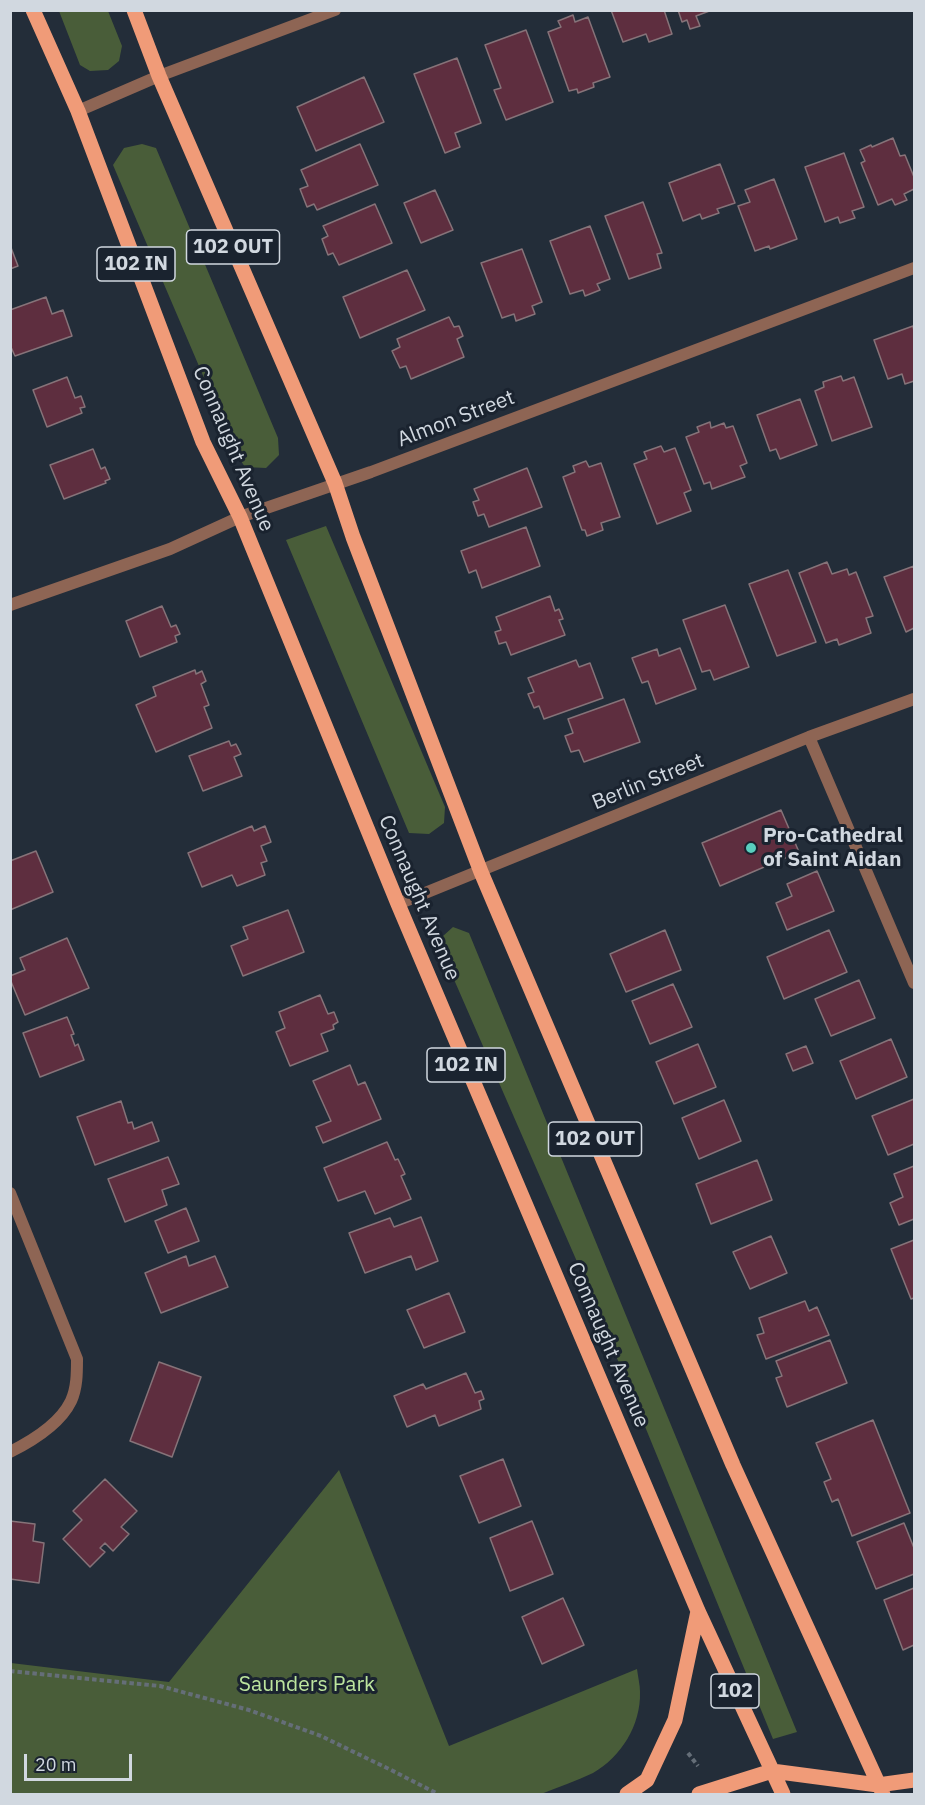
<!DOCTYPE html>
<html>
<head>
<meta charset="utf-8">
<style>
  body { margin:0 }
  #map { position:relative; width:925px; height:1805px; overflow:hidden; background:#232d39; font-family:"IBM Plex Sans",sans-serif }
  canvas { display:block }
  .frame { position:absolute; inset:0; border:12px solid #d1d8e0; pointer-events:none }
  .scale { position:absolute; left:24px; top:1754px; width:108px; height:27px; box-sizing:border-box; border:3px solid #d1d8e0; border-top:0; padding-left:8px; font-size:18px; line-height:21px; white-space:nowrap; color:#d1d8e0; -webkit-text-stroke:4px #1a232f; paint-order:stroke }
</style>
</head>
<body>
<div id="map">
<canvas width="925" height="1805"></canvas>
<div class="frame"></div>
<div class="scale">20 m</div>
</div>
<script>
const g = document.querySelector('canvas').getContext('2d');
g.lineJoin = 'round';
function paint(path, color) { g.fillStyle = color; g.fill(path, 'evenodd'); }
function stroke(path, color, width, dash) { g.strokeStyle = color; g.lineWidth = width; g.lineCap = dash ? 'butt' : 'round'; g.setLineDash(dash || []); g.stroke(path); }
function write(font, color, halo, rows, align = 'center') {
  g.font = font + ' "IBM Plex Sans",sans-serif'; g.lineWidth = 6; g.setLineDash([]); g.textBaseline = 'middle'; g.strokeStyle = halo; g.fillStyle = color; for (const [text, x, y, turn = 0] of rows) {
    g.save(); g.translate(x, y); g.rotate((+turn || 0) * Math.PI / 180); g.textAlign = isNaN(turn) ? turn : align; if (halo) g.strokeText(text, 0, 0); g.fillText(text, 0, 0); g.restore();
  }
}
paint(new Path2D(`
  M59,11H108L122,46L119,61L108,70L90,71L80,65Z
  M142,144L156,148L278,438L279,455L266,468L245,467L237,455L113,165L124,148Z
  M326,526L445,807L444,823L429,834L409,833L286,540Z
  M453,927L469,933L797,1732L773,1739L585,1280L442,952L443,936Z
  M339,1470L449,1746L637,1669C638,1677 640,1685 640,1692C641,1725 621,1757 593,1773C576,1781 558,1787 541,1794H11V1663L169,1682Z`), '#495d39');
const building = new Path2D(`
  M611,10H664L672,34L649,42L646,34L623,42Z
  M678,10H712L696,16L700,26L690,29L687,20L682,22Z
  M573,15L575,22L588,17L610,77L593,83L594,87L578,93L577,89L569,91L548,32L561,27L558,21Z
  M526,30L553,102L506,120L494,90L501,88L485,45Z
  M457,58L481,123L455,133L460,147L445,153L414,74Z
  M364,77L384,122L316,151L297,107Z
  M893,138L900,156L905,155L914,177V189L904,194L907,200L895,205L892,199L878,205L861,163L865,161L860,150L871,145L872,147Z
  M360,144L378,185L317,210L314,204L307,207L300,189L308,186L301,170Z
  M844,153L864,207L852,211L855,218L840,223L838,217L825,222L805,167Z
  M720,164L735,203L717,209L719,213L702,219L700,214L683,221L669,183Z
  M774,179L797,239L770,249L769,246L755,251L738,206L750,202L745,190Z
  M435,190L453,230L421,243L404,203Z
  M643,202L662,253L657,254L661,268L629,279L605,216Z
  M375,204L392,243L339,265L333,253L328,255L322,239L328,236L323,226Z
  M590,226L610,279L597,284L600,290L585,296L583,290L570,294L550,241Z
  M10,245L18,266L10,269Z
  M522,249L542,302L532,306L535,314L516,321L514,314L502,318L481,263Z
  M407,270L425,310L360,338L343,297Z
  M46,297L52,314L63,310L72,336L15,356L10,345V310Z
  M449,317L454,327L459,326L463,336L457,339L464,357L411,379L406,366L400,368L392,351L400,347L397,339Z
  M913,326L914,331V381L905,384L902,374L888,379L874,340Z
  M841,376L843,381L854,377L872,427L832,441L815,391L824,387L823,382Z
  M67,377L75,398L81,396L85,407L80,408L82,413L47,427L33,390Z
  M800,399L817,445L780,459L776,449L770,451L757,415Z
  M710,422L711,428L724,423L726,428L733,426L747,463L740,466L745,477L712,489L710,482L704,484L686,437L699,432L697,427Z
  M661,446L664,452L675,448L691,490L684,493L691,511L657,524L634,464L647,459L644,452Z
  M93,449L101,469L105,467L110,479L105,481L106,483L64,499L50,465Z
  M586,461L589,467L601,463L620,517L601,523L603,530L587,536L585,530H582L563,477L575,472L573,466Z
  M527,468L542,507L489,527L484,514L478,516L473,502L479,500L474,489Z
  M526,527L540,566L482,588L476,570L469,573L461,551Z
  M827,562L832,574L847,569L849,575L856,572L873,616L866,618L871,633L839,645L837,639L826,643L799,573Z
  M914,566V628L906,632L884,577Z
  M788,570L816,642L777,656L749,584Z
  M550,596L555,611L559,609L563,619L559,620L565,635L511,655L506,642L499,644L495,632L501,630L496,617Z
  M725,605L749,667L714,680L710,670L702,672L683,620Z
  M162,606L171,627L176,625L180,634L175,636L177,642L140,657L126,621Z
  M680,648L696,689L656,704L648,681L642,683L632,658L657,649L659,656Z
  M576,660L579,667L590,663L603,698L544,719L539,706L534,708L528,694L534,692L528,678Z
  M195,670L196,674L202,671L206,681L201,684L209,705L204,707L212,728L156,752L136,705L156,696L153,687Z
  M624,699L640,742L584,762L579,750L571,752L565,736L573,733L568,719Z
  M229,741L231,746L236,744L241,754L234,757L242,776L203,791L189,756Z
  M781,810L799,852L720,886L702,843Z
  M252,826L254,831L265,826L271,842L261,846L267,861L261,863L265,875L237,886L232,875L202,887L188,853Z
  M36,851L53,892L10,910V861Z
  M817,871L834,911L787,930L776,903L792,896L787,884Z
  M288,910L304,952L243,976L231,946L248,939L243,927Z
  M665,930L681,970L626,992L610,954Z
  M829,930L847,972L784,999L767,957Z
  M67,938L89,988L25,1015L10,979V976L25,970L20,958Z
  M859,980L875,1018L831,1036L815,999Z
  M673,984L692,1027L650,1044L632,1001Z
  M320,995L328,1014L334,1012L338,1022L333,1025L334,1029L321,1034L328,1051L290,1066L276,1032L285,1028L279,1012Z
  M67,1017L74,1034L71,1035L75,1046L78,1044L84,1060L40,1077L23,1033Z
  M891,1039L907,1077L856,1099L840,1061Z
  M698,1044L716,1087L674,1104L656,1062Z
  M806,1046L813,1063L793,1071L786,1054Z
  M350,1065L358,1085L365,1082L381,1119L323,1143L316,1127L331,1121L313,1081Z
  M914,1099V1144L888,1155L872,1116Z
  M724,1100L741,1141L699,1159L682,1118Z
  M121,1101L128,1123L132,1122L134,1129L152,1122L159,1141L95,1165L77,1117Z
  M387,1142L395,1160L398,1159L405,1174L401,1176L411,1199L375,1214L365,1191L338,1201L324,1168Z
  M168,1157L179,1184L162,1190L167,1205L125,1222L108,1179Z
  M757,1160L772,1200L711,1224L696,1184Z
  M914,1166V1219L899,1225L890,1203L903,1197L894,1174Z
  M186,1208L199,1241L168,1253L155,1221Z
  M421,1217L438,1261L416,1270L411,1256L365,1273L349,1233L390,1218L394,1227Z
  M771,1236L787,1273L750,1289L733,1252Z
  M914,1240V1298L911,1299L891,1249Z
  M186,1256L189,1266L215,1256L228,1287L161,1313L145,1273Z
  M449,1293L465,1332L424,1348L407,1310Z
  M805,1301L809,1311L817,1307L829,1335L766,1359L757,1335L764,1333L759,1318Z
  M830,1340L847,1383L787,1407L776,1378L782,1376L776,1361Z
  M159,1362L201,1377L172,1457L130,1441Z
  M466,1373L475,1393L481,1391L484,1399L479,1401L481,1409L439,1426L435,1415L407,1427L394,1396L423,1384L426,1389Z
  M873,1420L910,1513L852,1536L838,1499L832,1502L824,1482L831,1479L816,1443Z
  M503,1459L521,1506L479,1523L460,1476Z
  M105,1479L137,1511L121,1527L129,1534L113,1551L105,1543L100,1548L105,1552L90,1567L63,1539L82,1520L73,1511Z
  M10,1521L35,1524L33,1541L44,1543L39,1583L10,1579Z
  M532,1521L553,1574L510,1591L490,1538Z
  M904,1523L914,1548V1574L876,1589L857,1542Z
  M914,1588V1645L903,1650L884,1600Z
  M563,1598L584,1645L542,1664L522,1617Z`);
paint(building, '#5e2e3f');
stroke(building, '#867379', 1.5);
stroke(new Path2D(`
  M10,1671L160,1686L249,1710L321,1736L391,1770L438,1794
  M688,1753L698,1766`), '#656e78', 4, [4.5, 3]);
stroke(new Path2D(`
  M78,111L159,76L335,10
  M809,737L914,983
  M398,904L809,737L914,699
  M10,1193L77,1359C77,1373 77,1388 71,1401C60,1424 32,1441 10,1452`), '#8e6554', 12);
stroke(new Path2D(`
  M10,605L170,549L240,517L371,472L914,268`), '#8e6554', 12);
stroke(new Path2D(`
  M33,10L78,111L203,442L240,517L398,904L698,1611L783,1794
  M134,10L159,76L335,483L353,537L481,872L733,1465L883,1794
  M627,1794L647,1780L675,1720L698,1611
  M699,1794L772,1771L878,1785L914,1780`), '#f09b78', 15);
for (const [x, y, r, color] of [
  [751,848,6,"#59cebe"]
]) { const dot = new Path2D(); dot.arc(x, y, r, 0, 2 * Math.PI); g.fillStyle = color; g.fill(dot); stroke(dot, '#1a232f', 2); }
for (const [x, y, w] of [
  [233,247,93],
  [136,264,78],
  [466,1065,78],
  [595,1139,93],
  [735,1691,48]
]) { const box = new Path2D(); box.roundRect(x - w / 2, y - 17, w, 34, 4.5); g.fillStyle = '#1a232f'; g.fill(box); stroke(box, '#d1d8e0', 1.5); }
write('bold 20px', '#d1d8e0', null, [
  ["102 OUT",233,247],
  ["102 IN",136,264],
  ["102 IN",466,1065],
  ["102 OUT",595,1139],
  ["102",735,1691]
]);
write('21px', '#d1d8e0', '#1a232f', [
  ["Almon Street",456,419,-21],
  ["Connaught Avenue",233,449,67],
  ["Berlin Street",648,782,-22],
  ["Connaught Avenue",419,898,67],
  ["Connaught Avenue",608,1345,67]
]);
write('bold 21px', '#d1d8e0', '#1a232f', [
  ["Pro-Cathedral",763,836],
  ["of Saint Aidan",763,860]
], 'left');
write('21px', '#bde59e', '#1a232f', [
  ["Saunders Park",307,1685]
]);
</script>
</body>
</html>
